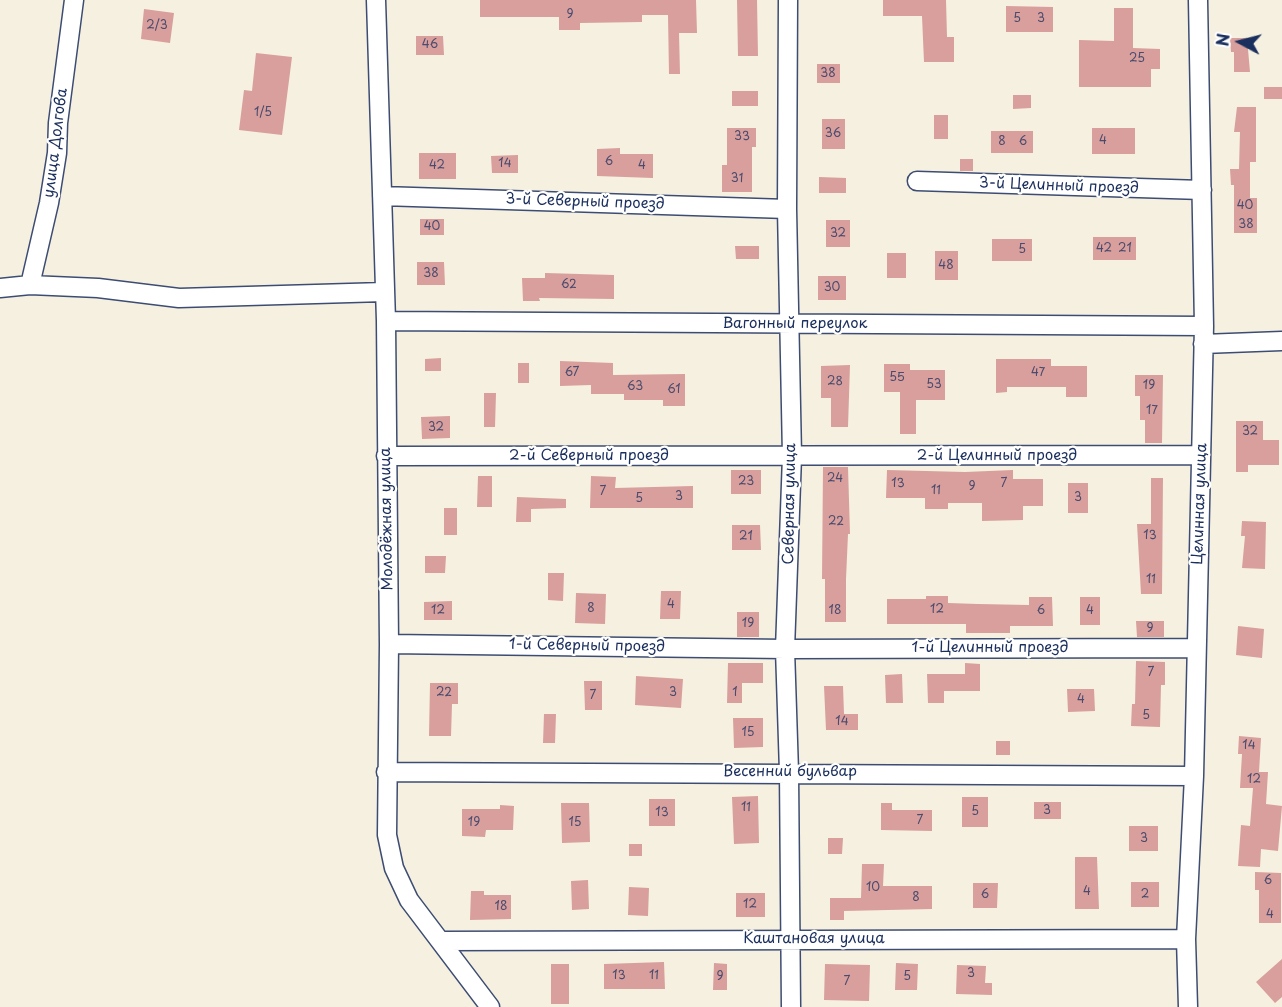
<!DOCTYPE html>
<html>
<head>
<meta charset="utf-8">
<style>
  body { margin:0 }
  #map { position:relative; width:1282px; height:1007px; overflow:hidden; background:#f6f0e1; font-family:"Playpen Sans",sans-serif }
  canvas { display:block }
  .north { position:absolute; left:1210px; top:12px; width:60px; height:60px; -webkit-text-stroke:4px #fff; paint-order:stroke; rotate:277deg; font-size:16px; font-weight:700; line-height:24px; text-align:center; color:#1b2f5e }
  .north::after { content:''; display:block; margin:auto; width:21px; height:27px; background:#1b2f5e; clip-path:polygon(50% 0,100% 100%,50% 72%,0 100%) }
</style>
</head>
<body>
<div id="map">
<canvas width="1282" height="1007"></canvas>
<div class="north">N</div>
</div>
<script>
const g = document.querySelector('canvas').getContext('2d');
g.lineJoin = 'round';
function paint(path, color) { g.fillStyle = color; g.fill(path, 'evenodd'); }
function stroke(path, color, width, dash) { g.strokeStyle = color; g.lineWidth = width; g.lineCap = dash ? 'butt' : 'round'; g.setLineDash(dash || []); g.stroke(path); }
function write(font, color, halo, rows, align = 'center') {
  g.font = font + ' "Playpen Sans",sans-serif'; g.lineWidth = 4.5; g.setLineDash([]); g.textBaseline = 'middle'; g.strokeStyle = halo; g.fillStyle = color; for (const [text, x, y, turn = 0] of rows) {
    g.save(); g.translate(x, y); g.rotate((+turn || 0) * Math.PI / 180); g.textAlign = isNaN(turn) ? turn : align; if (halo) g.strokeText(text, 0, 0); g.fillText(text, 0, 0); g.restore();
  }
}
paint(new Path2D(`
  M480,0H696L697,33H679L680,74H669L668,15H642V22L580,23V30H559V17H480Z
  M737,0H757L758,56H738Z
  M883,0H946L947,37H954V62H924L922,16H883Z
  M1006,6L1053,7V32H1006Z
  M1114,8H1133V48L1160,49V69H1151V87H1079V40L1114,41Z
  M144,9L174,13L170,43L141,39Z
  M416,36H443L444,55H416Z
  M1230,38H1247L1250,72H1234V52H1231Z
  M256,53L292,57L282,135L239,130L244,90L252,91Z
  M817,64H840V83H817Z
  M1264,87H1282V99H1264Z
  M732,91H758V106H732Z
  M1013,95H1031V108L1013,109Z
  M1237,107H1256V162H1250V198H1257V233H1234V185H1231L1230,169H1239L1240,132H1234Z
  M934,115H948V139H934Z
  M822,119H845V149H822Z
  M727,128H756V147H752V192H722V165H727Z
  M1092,128H1135V154H1092Z
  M991,131H1033V153H991Z
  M620,148V154H653V178L597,176V149Z
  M419,153H456V179H419Z
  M518,155V173H492L491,156Z
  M960,159H973V171H960Z
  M819,177L846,178V193H819Z
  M420,219H444V235H420Z
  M826,220H850V247H826Z
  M1093,237H1136V260H1093Z
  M992,239H1032V261H992Z
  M735,246H759V259H736Z
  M935,251H958V280H935Z
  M887,253H906V278H887Z
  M417,262H444L445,285H417Z
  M545,273L614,275V299L539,298L540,301H523L522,278H545Z
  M818,276H846V300H818Z
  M441,358V371H425V359Z
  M996,359H1051V366H1087V397H1066V387H1007V392L996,393Z
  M560,361L613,363V375L685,374V406H663V400H624V394H591V385L560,386Z
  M518,363H529V383H518Z
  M884,364H910V370H945V400H916V434H900V392H884Z
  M850,365L848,427H831V398H821V366Z
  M1135,375H1163L1162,443H1145V420H1140V396H1135Z
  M484,393H496L495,427H484Z
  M450,416V438L422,439L421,417Z
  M1236,421H1263V440H1279V465H1248V472H1236Z
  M823,467H848L850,534H848L846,579V622H825V579H822Z
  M731,470H761V494H731Z
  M887,470L965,472L1013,470V479H1043V506H1023V520L982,521V503H948V509H925V498H886Z
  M478,476H492V507H477Z
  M591,476L616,477L615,488L693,486V508H590Z
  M1151,478H1163L1162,594H1141L1137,524H1151Z
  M1068,483H1088V513H1068Z
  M517,497L566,499V508L531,509V522H516Z
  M444,508H457V535H444Z
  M1242,521L1266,522L1265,569L1242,568L1245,536H1241Z
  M732,525H760L761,550H732Z
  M425,556H446L445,573H425Z
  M548,573H564L563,601L548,600Z
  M661,591H681L680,619H660Z
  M576,593L606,594L605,624L575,623Z
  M926,596H948V603L978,604L1029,605V597H1052L1053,626H1010V633H966V624H887V599H926Z
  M1080,597H1100V625H1080Z
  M452,601V620H424V602Z
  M737,612H759V637H737Z
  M1136,621H1164V637H1137Z
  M1238,626L1264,629L1262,658L1236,655Z
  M1136,661L1165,662V685H1161L1160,727L1131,726L1132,704H1135Z
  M728,663H763V683H742V703H727Z
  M965,663L980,664V691H944V703H928L927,674H965Z
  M902,674L903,703H886L885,675Z
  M636,676L683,679L681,708L635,705Z
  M584,681H602V710H585Z
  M430,683H458V704H452L451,736H429Z
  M824,686H843L844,714H858V730H826Z
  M1067,689H1094L1095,711L1068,712Z
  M544,714H556L555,743H543Z
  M733,718H763V747L734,748Z
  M1239,736L1261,738L1259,772H1268L1266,804L1282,806L1278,851L1261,849L1260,867L1238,866L1241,825L1250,826L1253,788H1240L1242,754H1238Z
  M996,741H1010V755H996Z
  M758,796L759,843L734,844L732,797Z
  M962,797H988V827H962Z
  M649,799H675V826H649Z
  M1034,802H1061V819H1034Z
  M561,803H589L590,842L562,843Z
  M881,803H892V810H932V831L881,830Z
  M500,805L514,806L513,830H486L485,837L462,836V809H500Z
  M1129,826H1158V851H1129Z
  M828,838H843L842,854H828Z
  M629,844H642V856H629Z
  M1075,857H1097L1099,909H1075Z
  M862,864H884L883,886H932V909L844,911V920H830V898H861Z
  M1255,872L1281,873V923H1259V890H1255Z
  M588,880L589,909L572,910L571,881Z
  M1131,882H1159V907H1131Z
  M973,883H998L997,908H973Z
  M629,887L649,888L648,916L628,915Z
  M471,891H484V895H511V919L470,920Z
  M736,893H765V917H736Z
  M1282,959V997L1275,1003L1256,982Z
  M664,962L665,989H604V964Z
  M714,963L727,964V990H713Z
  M896,963L918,964L917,990H895Z
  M551,964H569V1004H551Z
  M825,964L870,965L869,1001L824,1000Z
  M957,965L986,966L985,983H992V995L956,994Z`), '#d89f9c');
const minor = new Path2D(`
  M376,0L386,321L389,644L387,835L394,868L409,900L490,1007
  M788,0L787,209L792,456L785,649L789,772L791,1007
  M917,181L1202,190
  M382,196L787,209
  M30,285L49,203L57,153L58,123L74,0
  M0,288L30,285L98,288L179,298L384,292
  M386,321L1204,326
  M1203,344L1282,341
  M386,456L1201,455
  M389,644L785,649L1196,648
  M386,772L1194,776
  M441,941L1186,939
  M1188,1007L1186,939L1194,776L1204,326L1198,0`);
stroke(minor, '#3c4c72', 21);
stroke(minor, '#fff', 18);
write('12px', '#4a4b6e', null, [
  ["9",570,15],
  ["5",1017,19],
  ["3",1041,19],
  ["2/3",157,26],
  ["46",430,45],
  ["25",1137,59],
  ["38",828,74],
  ["1/5",263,113],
  ["36",833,134],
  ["33",742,137],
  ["4",1103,141],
  ["8",1002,142],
  ["6",1023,142],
  ["6",609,162],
  ["14",505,164],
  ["42",437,166],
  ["4",642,166],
  ["31",737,179],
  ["40",1245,206],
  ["38",1246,225],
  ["40",432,227],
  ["32",838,234],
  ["42",1104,249],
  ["21",1125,249],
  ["5",1022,250],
  ["48",946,266],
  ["38",431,274],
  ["62",569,285],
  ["30",832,288],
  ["67",572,373],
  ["47",1038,373],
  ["55",897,378],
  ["28",835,382],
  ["53",934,385],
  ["19",1149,386],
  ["63",635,387],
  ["61",674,390],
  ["17",1152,411],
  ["32",436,428],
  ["32",1250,432],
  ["24",835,479],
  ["23",746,482],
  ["13",898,484],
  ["7",1004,484],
  ["9",972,487],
  ["11",936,491],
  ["7",603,492],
  ["3",679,497],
  ["3",1078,498],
  ["5",639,499],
  ["22",836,522],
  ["13",1150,536],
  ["21",746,537],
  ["11",1151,580],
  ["4",671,605],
  ["8",591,609],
  ["12",937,610],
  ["12",438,611],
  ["18",835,611],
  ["6",1041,611],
  ["4",1090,611],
  ["19",748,624],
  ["9",1150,629],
  ["7",1151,673],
  ["22",444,693],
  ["3",673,693],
  ["1",735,693],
  ["7",593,696],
  ["4",1081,700],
  ["5",1146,716],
  ["14",842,722],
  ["15",748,733],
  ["14",1249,746],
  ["12",1254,780],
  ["11",746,808],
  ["3",1047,811],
  ["5",975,812],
  ["13",662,813],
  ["7",920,821],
  ["19",474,823],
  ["15",575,823],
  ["3",1144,839],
  ["6",1268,881],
  ["10",873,888],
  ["4",1087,892],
  ["6",985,895],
  ["2",1145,895],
  ["8",916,898],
  ["12",750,905],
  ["18",501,907],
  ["4",1270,915],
  ["3",971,974],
  ["13",619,976],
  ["11",654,976],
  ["9",720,977],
  ["5",907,977],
  ["7",847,982]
]);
write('15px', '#1b2f5e', '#fff', [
  ["улица Долгова",56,143,-83],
  ["3-й Целинный проезд",1059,186,2],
  ["3-й Северный проезд",585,202,2],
  ["Вагонный переулок",795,324],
  ["2-й Северный проезд",589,456],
  ["2-й Целинный проезд",997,456],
  ["Северная улица",790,504,-89],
  ["Целинная улица",1200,504,-88],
  ["Молодёжная улица",387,519,-91],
  ["1-й Северный проезд",587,646,1],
  ["1-й Целинный проезд",990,648],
  ["Весенний бульвар",790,772],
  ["Каштановая улица",814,939]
]);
</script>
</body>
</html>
